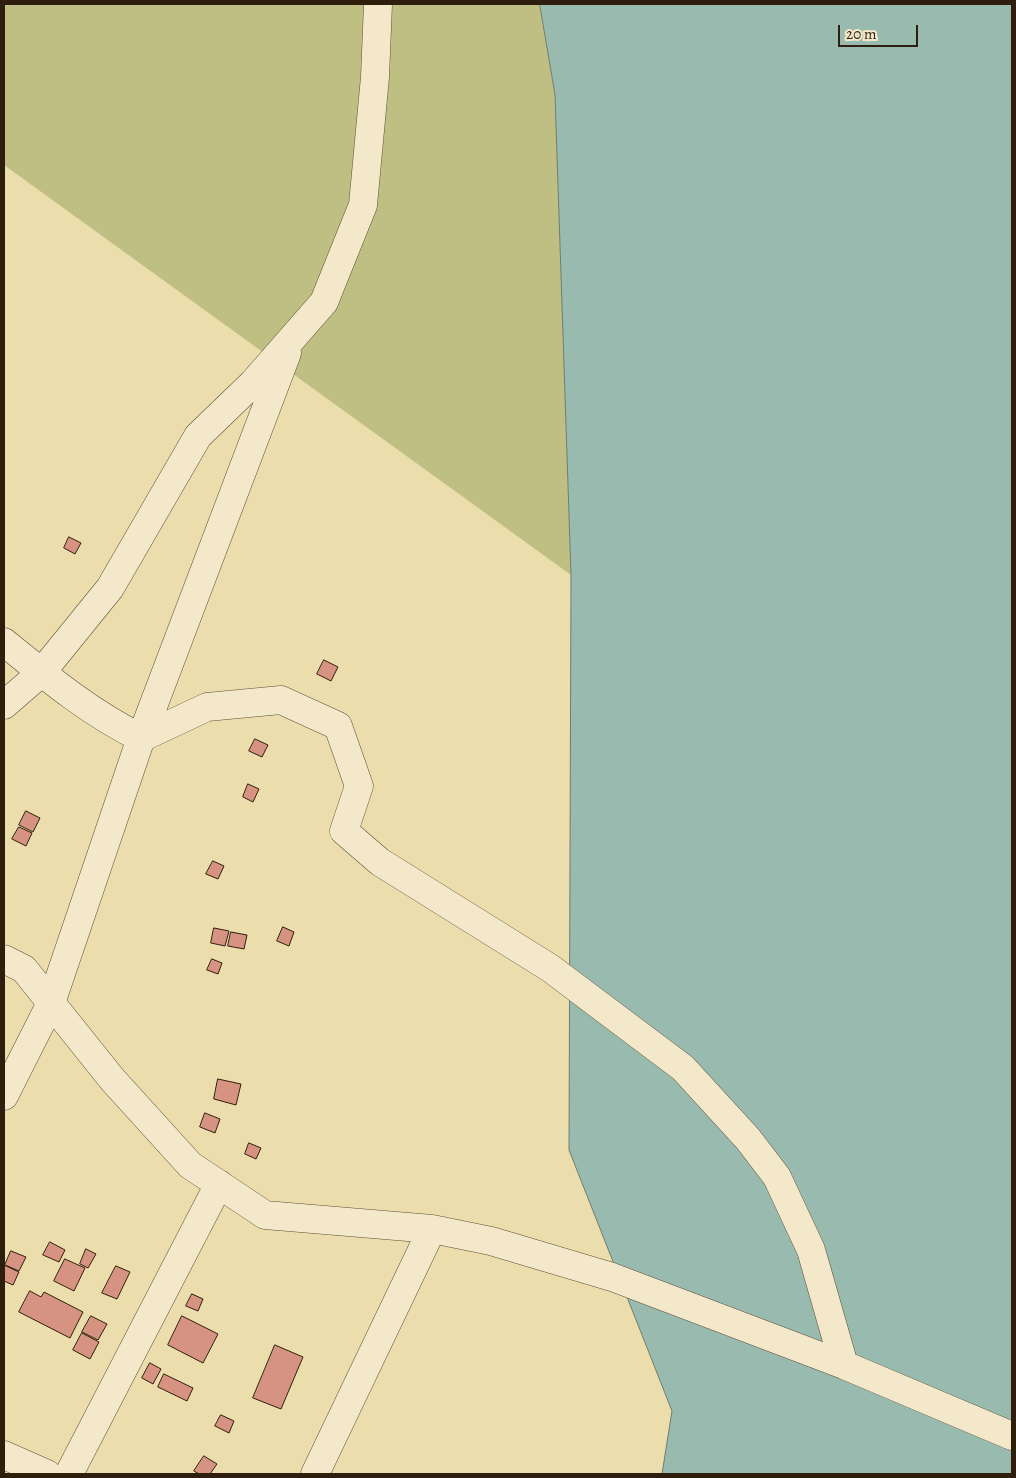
<!DOCTYPE html>
<html>
<head>
<meta charset="utf-8">
<style>
  body { margin:0 }
  #map { position:relative; width:1016px; height:1478px; overflow:hidden; background:#ecddad; font-family:Alegreya,serif }
  canvas { display:block }
  .frame { position:absolute; inset:0; border:5px solid #2e1e0d; pointer-events:none }
  .scale { position:absolute; left:838px; top:25px; width:80px; height:22px; box-sizing:border-box; border:2px solid #2e1e0d; border-top:0; padding-left:6px; font-size:15px; line-height:18px; white-space:nowrap; color:#2e1e0d; -webkit-text-stroke:4px #f3e9ca; paint-order:stroke }
</style>
</head>
<body>
<div id="map">
<canvas width="1016" height="1478"></canvas>
<div class="frame"></div>
<div class="scale">20 m</div>
</div>
<script>
const g = document.querySelector('canvas').getContext('2d');
g.lineJoin = 'round';
function paint(path, color) { g.fillStyle = color; g.fill(path, 'evenodd'); }
function stroke(path, color, width, dash) { g.strokeStyle = color; g.lineWidth = width; g.lineCap = dash ? 'butt' : 'round'; g.setLineDash(dash || []); g.stroke(path); }
paint(new Path2D(`
  M4,4H540L555,95L571,575L4,165Z`), '#bfbf84');
const water = new Path2D(`
  M540,4H1012V1474H662L672,1411L569,1150L571,575L555,95Z`);
paint(water, '#99bbaf');
stroke(water, '#6e7c6e', 1);
const building = new Path2D(`
  M69,537L81,543L75,554L64,548Z
  M324,660L338,667L331,681L317,674Z
  M255,739L268,745L262,757L249,751Z
  M248,784L259,789L253,802L243,797Z
  M26,811L40,818L33,832L19,825Z
  M19,827L32,833L26,846L12,839Z
  M213,861L224,866L218,879L206,874Z
  M283,927L294,932L289,946L277,941Z
  M214,928L229,931L225,946L211,943Z
  M231,932L247,935L244,949L228,946Z
  M212,959L222,963L218,974L207,970Z
  M218,1079L241,1084L236,1105L214,1099Z
  M205,1113L220,1119L215,1133L200,1127Z
  M249,1143L261,1148L256,1159L245,1154Z
  M50,1242L65,1250L59,1262L43,1255Z
  M86,1249L96,1254L88,1268L80,1264Z
  M11,1251L26,1257L19,1271L5,1265Z
  M65,1259L85,1268L74,1291L54,1281Z
  M4,1265L19,1272L13,1285L4,1281Z
  M116,1266L130,1272L117,1299L102,1293Z
  M30,1291L41,1297L44,1292L83,1312L70,1338L19,1312Z
  M192,1294L203,1299L198,1311L186,1306Z
  M91,1316L107,1324L98,1340L82,1332Z
  M182,1316L218,1334L203,1363L168,1345Z
  M82,1333L99,1342L90,1359L73,1350Z
  M275,1345L303,1357L281,1409L253,1398Z
  M150,1363L161,1369L153,1384L142,1378Z
  M164,1374L193,1388L187,1401L158,1387Z
  M221,1415L234,1421L229,1433L215,1426Z
  M204,1456L217,1464L210,1474H199L194,1471Z`);
paint(building, '#d69381');
stroke(building, '#2e1e0d', 1);
const minor = new Path2D(`
  M4,642C48,678 90,713 141,738L207,707L281,700L338,726L359,786L344,831L380,862L550,968L683,1068L748,1139L777,1177L811,1250L844,1365
  M4,705L41,673L110,588L198,436L253,383L324,302L363,205L375,77L378,4
  M4,959L24,969L112,1079L190,1165L265,1215L432,1229L491,1241L612,1277L844,1365L1012,1436
  M4,1096L51,1003L141,738L287,353
  M4,1455L47,1474
  M69,1474L219,1184
  M315,1474L432,1229`);
stroke(minor, '#5e4e35', 29);
stroke(minor, '#f3e9ca', 28);
</script>
</body>
</html>
